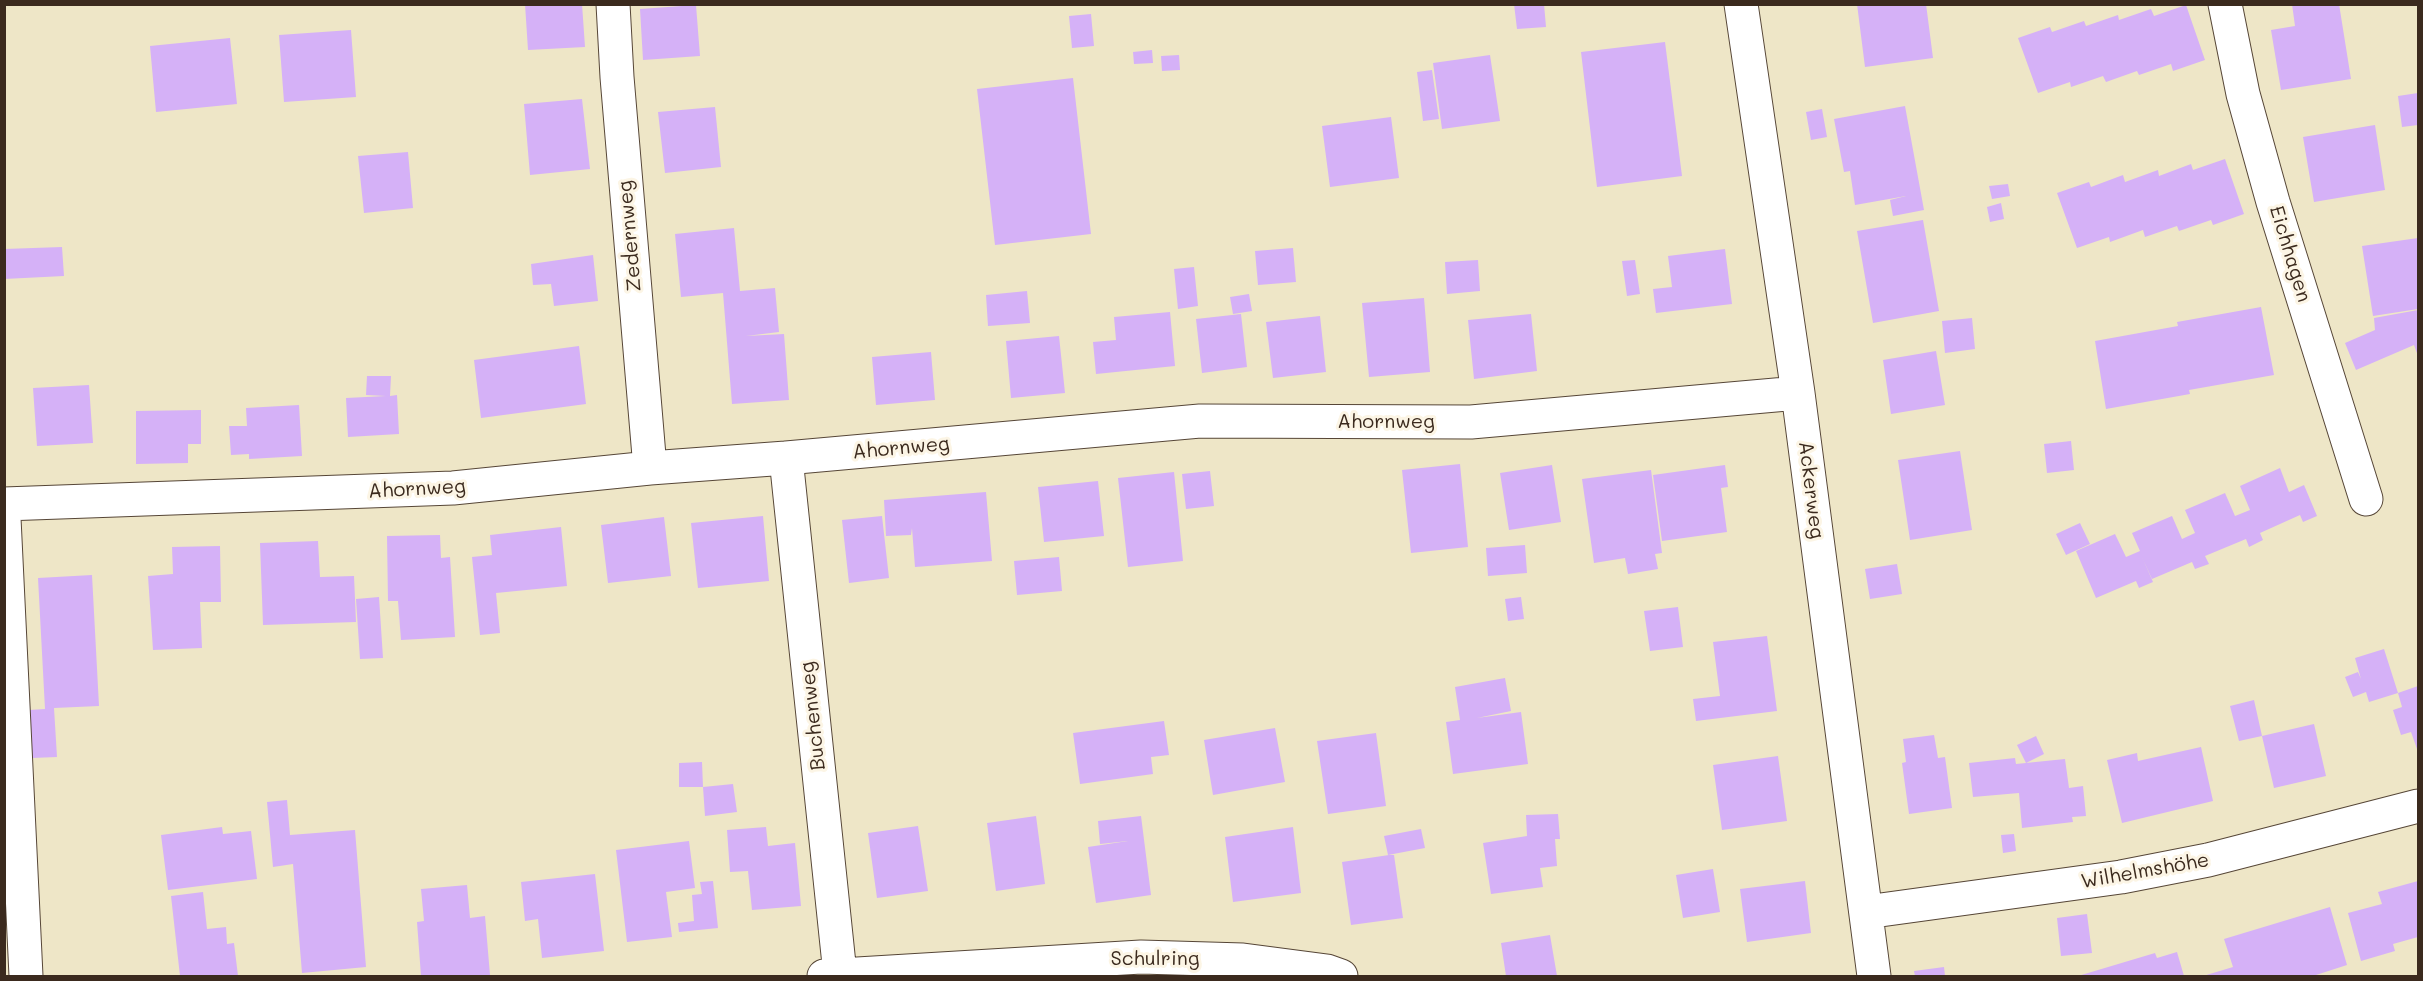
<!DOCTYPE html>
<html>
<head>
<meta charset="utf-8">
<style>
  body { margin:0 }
  #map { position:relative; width:2423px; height:981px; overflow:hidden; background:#eee6c7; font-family:Mali,sans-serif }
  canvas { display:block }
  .frame { position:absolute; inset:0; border:6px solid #3b2a1e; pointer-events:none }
</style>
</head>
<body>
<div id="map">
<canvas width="2423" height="981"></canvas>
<div class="frame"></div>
</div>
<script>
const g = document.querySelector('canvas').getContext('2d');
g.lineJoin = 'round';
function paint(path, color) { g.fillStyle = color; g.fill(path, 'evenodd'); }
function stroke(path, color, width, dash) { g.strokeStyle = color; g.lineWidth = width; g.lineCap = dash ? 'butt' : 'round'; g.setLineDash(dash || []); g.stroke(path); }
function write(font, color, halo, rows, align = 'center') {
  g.font = font + ' Mali,sans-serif'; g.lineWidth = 6; g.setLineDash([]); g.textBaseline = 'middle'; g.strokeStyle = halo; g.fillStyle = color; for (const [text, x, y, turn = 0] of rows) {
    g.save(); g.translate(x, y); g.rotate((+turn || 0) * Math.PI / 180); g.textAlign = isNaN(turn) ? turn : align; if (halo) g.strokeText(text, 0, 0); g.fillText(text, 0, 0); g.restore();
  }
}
paint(new Path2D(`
  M525,4H582L585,47L528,50Z
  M1514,4H1544L1546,27L1517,29Z
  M1857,4H1926L1933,58L1865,67Z
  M2292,4H2339L2351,79L2281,90L2271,30L2295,26Z
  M696,5L700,56L643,60L640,9Z
  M2186,5L2205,60L2173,71L2171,64L2139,75L2137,71L2106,82L2103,76L2071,87L2070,82L2038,93L2018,38L2050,27L2052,32L2084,21L2086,26L2118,15L2119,20L2151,9L2154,16Z
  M1091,14L1094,46L1072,48L1069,16Z
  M351,30L356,97L284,102L279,35Z
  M230,38L237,104L156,112L150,46Z
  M1665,42L1682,176L1597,187L1581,52Z
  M1152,50L1153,63L1134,64L1133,52Z
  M1179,55L1180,70L1162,71L1161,56Z
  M1490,55L1500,121L1442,129L1433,63Z
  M1432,70L1439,119L1423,121L1417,72Z
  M1073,78L1091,234L995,245L977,89Z
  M2418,93V125L2402,127L2398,96Z
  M582,99L590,169L530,175L524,104Z
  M1905,106L1924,210L1893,216L1890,200L1906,196L1855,205L1850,171L1844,172L1834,119Z
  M715,107L721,167L665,173L658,112Z
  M1822,109L1827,137L1811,140L1806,112Z
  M1391,117L1399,178L1330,187L1322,126Z
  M2375,125L2385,190L2314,202L2303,137Z
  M408,152L413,208L364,213L358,156Z
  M2225,159L2244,214L2213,225L2211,220L2179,231L2177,226L2145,237L2143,230L2110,242L2109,237L2077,248L2057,193L2089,182L2091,187L2123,175L2125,182L2158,170L2159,176L2191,164L2193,170Z
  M2008,184L2010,196L1992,199L1989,186Z
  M2001,203L2004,219L1990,222L1987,207Z
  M1923,220L1939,311L1873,323L1857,231Z
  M734,228L740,291L775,288L779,332L746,336L784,334L789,400L732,404L723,293L681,297L675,234Z
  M2418,238V309L2373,316L2362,246Z
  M62,247L64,276L4,279V249Z
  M1293,248L1296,282L1258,285L1255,251Z
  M1725,249L1732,304L1656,313L1653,289L1672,287L1668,256Z
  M593,255L598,301L554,306L551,284L533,285L531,264Z
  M1478,260L1480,291L1447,294L1445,262Z
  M1635,260L1640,294L1627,296L1622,261Z
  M1194,267L1198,306L1178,309L1174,269Z
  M1027,291L1030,323L988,326L986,295Z
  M1249,294L1252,311L1233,314L1230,297Z
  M1424,298L1430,372L1369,377L1362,303Z
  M2261,307L2274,375L2189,390L2190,394L2106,409L2095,341L2178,326L2177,322Z
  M2418,310V356L2414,345L2356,370L2345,343L2375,330L2374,318Z
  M1170,312L1175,366L1096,374L1093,342L1116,340L1114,317Z
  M1241,314L1247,367L1202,373L1196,319Z
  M1531,314L1537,371L1474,379L1468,320Z
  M1320,316L1326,372L1273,378L1266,322Z
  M1972,318L1975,349L1945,353L1942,321Z
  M1059,336L1065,393L1011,398L1006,341Z
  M579,346L586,404L481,418L474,360Z
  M1936,351L1945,405L1891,414L1883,360Z
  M931,352L935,400L876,405L872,357Z
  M367,376H391L390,396L397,395L399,434L348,437L346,398L386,396L366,395Z
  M89,385L93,443L37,446L33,388Z
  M299,405L302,456L249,459V454L231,455L229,426H247L246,408Z
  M201,410V444H188V463L136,464V411Z
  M2071,441L2074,470L2047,473L2044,444Z
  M1960,451L1972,530L1910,540L1898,460Z
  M1460,464L1468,547L1411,553L1402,470Z
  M1552,465L1561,522L1509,530L1500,473Z
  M1725,465L1728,487L1721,488L1727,532L1662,541L1653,475Z
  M2280,468L2289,492L2304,485L2317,516L2303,522L2300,515L2260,533L2263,540L2249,547L2246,539L2205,556L2209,564L2195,569L2192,562L2152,579L2142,557L2153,582L2139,588L2136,581L2096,598L2076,551L2115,534L2126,557L2140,551L2132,533L2172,516L2182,539L2195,533L2185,510L2225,493L2235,516L2250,510L2240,486Z
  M1651,470L1662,553L1655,554L1658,569L1628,574L1625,558L1594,563L1582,479Z
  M1210,471L1214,506L1186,509L1182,474Z
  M1174,472L1183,561L1128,567L1118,478Z
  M1098,481L1104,536L1044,542L1038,487Z
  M986,492L992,561L915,567L912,528L911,535L886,536L884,500Z
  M763,516L769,581L698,588L691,523Z
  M882,516L889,578L849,583L842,520Z
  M664,517L671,576L608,583L601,525Z
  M2080,523L2090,544L2066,555L2056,534Z
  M561,527L567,586L496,593L500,633L480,635L472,557L492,555L490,535Z
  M440,535L441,558L450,557L455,637L401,640L398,601H388L387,536Z
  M318,541L320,577L354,576L356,622L263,625L260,543Z
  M1525,545L1527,573L1488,576L1486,548Z
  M220,546L221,602H200L202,648L153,650L148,576L173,574L172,547Z
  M1059,557L1062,591L1017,595L1014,561Z
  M1897,564L1902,594L1870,599L1865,569Z
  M92,575L99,706L54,708L57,757L32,758L29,710L45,709L38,578Z
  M379,597L383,658L360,659L356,599Z
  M1521,597L1524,619L1508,621L1505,599Z
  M1678,607L1683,647L1650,651L1644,611Z
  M1767,636L1777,711L1696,721L1693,699L1720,696L1713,642Z
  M2384,649L2398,693L2369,702L2366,692L2353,697L2345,677L2358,672L2361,679L2355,658Z
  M1505,678L1511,711L1477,718L1521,712L1528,764L1453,774L1446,722L1460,720L1455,687Z
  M2418,686V749H2417L2411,732L2401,735L2393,710L2402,707L2398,693Z
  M2254,700L2262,736L2239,741L2230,706Z
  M1164,721L1169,755L1151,757L1153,774L1080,784L1073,733Z
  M2314,724L2326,776L2274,788L2262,736Z
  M1275,728L1285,782L1213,795L1204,740Z
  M1376,733L1386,806L1328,814L1317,741Z
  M1934,735L1938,758L1945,757L1952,808L1909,814L1902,763L1906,762L1903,739Z
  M2036,736L2044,754L2026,763L2017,745Z
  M2201,747L2213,801L2122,823L2107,760L2137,753L2138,761Z
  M1778,756L1787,821L1722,830L1713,765Z
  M2015,758L2016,764L2065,759L2069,788L2083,786L2086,816L2072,817L2073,822L2022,828L2019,793L1973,797L1969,763Z
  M702,762L703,787H679V763Z
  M733,784L737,812L705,816L703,787Z
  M287,800L290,835L355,830L366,967L302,973L293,864L273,867L267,802Z
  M1558,814L1560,839H1555L1557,866L1540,868L1543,887L1491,894L1483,843L1527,836L1526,815Z
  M1036,816L1045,884L996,891L987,823Z
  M1141,816L1151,895L1096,903L1088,847L1128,841L1100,844L1098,821Z
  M918,826L928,891L877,898L868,833Z
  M222,827L223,834L251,831L257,879L168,890L161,835Z
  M766,827L768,846L795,843L801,906L752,910L748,871L730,872L727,830Z
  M1293,827L1301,893L1233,902L1225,837Z
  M1421,829L1425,848L1388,855L1384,836Z
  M2014,834L2016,851L2003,853L2001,835Z
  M689,841L695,888L666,892L672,937L627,942L616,850Z
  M1389,855H1394L1403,918L1351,925L1342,862Z
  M1713,869L1720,912L1683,918L1676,875Z
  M595,874L604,951L542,958L538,919L525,921L521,882Z
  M713,881L718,928L679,932L678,923L694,921L692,895L702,894L700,882Z
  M1805,881L1811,933L1747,942L1740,889Z
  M2418,881V937L2393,944L2395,951L2361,961L2348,913L2382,904L2378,892Z
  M467,885L470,918L485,916L490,975L421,976L417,922L424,921L421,889Z
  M203,892L207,929L226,927L227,944L234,943L238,976H180L171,896Z
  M2330,907L2347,965L2316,975V976H2203L2233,967L2224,939Z
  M2087,914L2092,953L2061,956L2057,918Z
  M1550,935L1557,976H1506L1501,943Z
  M2177,952L2184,976H2078L2155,953L2157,958Z
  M1944,967L1945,976H1915L1914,971Z`), '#d5b1f7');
const street = new Path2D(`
  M613,4L617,77L650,468
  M1741,4L1798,393L1874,976
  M2225,4L2243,94L2273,202L2366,499
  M786,458L840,974
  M4,504L453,488L650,468L786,458L1200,421L1471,422L1798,393
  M4,518L26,976
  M1866,912L2121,877L2208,860L2418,806
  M824,976L1141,957L1243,960L1327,971L1341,976`);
stroke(street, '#564637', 35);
stroke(street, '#fff', 33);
write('20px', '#3b2a1e', '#fcf5e5', [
  ["Zedernweg",630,236,-95],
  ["Eichhagen",2290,254,73],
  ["Ahornweg",1386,422],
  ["Ahornweg",901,448,-5],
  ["Ahornweg",417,489,-3],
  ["Ackerweg",1811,490,83],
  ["Buchenweg",813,716,-96],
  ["Wilhelmshöhe",2145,871,-10],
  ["Schulring",1155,959]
]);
</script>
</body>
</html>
